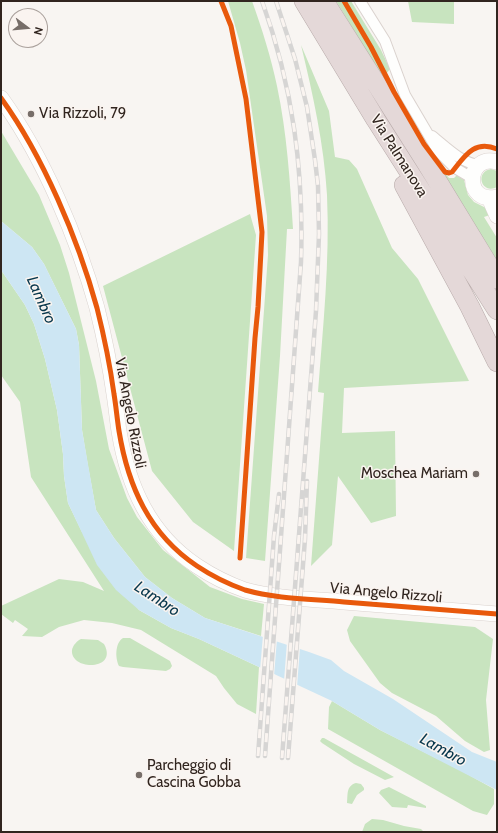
<!DOCTYPE html>
<html>
<head>
<meta charset="utf-8">
<style>
  body { margin:0 }
  #map { position:relative; width:498px; height:833px; overflow:hidden; background:#f8f5f2; font-family:Cabin,sans-serif }
  canvas { display:block }
  .frame { position:absolute; inset:0; border:2px solid #31251f; pointer-events:none }
  .north { position:absolute; left:8px; top:8px; width:40px; height:40px; box-sizing:border-box; background:#faf4f0; border:1px solid #aaa19c; border-radius:50%; rotate:106deg; font-size:11px; font-weight:700; line-height:16px; text-align:center; color:#31251f }
  .north::after { content:''; display:block; margin:auto; width:14px; height:18px; background:#776e69; clip-path:polygon(50% 0,100% 100%,50% 72%,0 100%) }
</style>
</head>
<body>
<div id="map">
<canvas width="498" height="833"></canvas>
<div class="frame"></div>
<div class="north">N</div>
</div>
<script>
const g = document.querySelector('canvas').getContext('2d');
g.lineJoin = 'round';
function paint(path, color) { g.fillStyle = color; g.fill(path, 'evenodd'); }
function stroke(path, color, width, dash) { g.strokeStyle = color; g.lineWidth = width; g.lineCap = dash ? 'butt' : 'round'; g.setLineDash(dash || []); g.stroke(path); }
function write(font, color, halo, rows, align = 'center') {
  g.font = font + ' Cabin,sans-serif'; g.lineWidth = 3; g.setLineDash([]); g.textBaseline = 'middle'; g.strokeStyle = halo; g.fillStyle = color; for (const [text, x, y, turn = 0] of rows) {
    g.save(); g.translate(x, y); g.rotate((+turn || 0) * Math.PI / 180); g.textAlign = isNaN(turn) ? turn : align; if (halo) g.strokeText(text, 0, 0); g.fillText(text, 0, 0); g.restore();
  }
}
paint(new Path2D(`
  M228,1H252C262,29 271,57 277,86C287,133 290,181 293,229H287L280,356L265,561L246,558L268,255L267,216L246,70L240,43Z
  M336,1H351L381,50L390,69L383,78Z
  M408,1H454V24L412,22Z
  M301,45L329,111L335,157L349,160L357,169L392,248L418,279L469,381L344,388L342,433L395,431L396,516L371,523L338,476L332,545L311,566L324,393L318,392C323,327 330,261 327,195C324,144 313,95 301,45Z
  M1,131L39,195L60,245L69,273L96,381L109,449L127,498L137,517L163,550L210,587L242,599L264,604L261,636L205,618L172,598L145,577L114,538L96,510L88,466L82,430L79,345L76,329L44,264L32,247L1,221Z
  M424,147L449,178H454L457,175L464,180L468,195L474,202L486,208L490,215L484,217L497,238V264Z
  M491,169L497,171V187C482,195 474,172 491,169Z
  M250,214L256,235L234,551L193,522L152,471L103,286Z
  M1,270L25,305L34,324L45,359L57,410L63,454L64,476L68,503L82,532L139,610L171,628L199,639L259,667L256,714L237,704L224,688L216,676L141,630L112,623L84,620L59,627L42,637L22,636L28,629L15,620L13,623L1,614V606L59,579L83,582L104,591L31,477L20,402L1,375Z
  M354,616L475,627L493,639L486,700L490,750L484,752L465,741L436,716L392,693L380,683L350,641L347,630Z
  M123,638H130L170,661L172,666L170,669L166,671L123,667L119,666C115,658 115,643 123,638Z
  M81,639L98,640L104,644C119,671 70,671 72,650C73,645 77,641 81,639Z
  M332,701L380,730L458,769L494,789V804L487,815L473,811L328,729L329,707Z
  M322,738H324L394,777L385,780L354,764L322,743L320,741Z
  M356,783L361,784L364,788V790L357,795L352,804L347,803C348,794 346,786 356,783Z
  M389,787L426,806V808L408,805L407,808L392,807L379,793L381,790Z
  M372,819L383,820L404,826L421,829L424,832H362L365,824Z`), '#c8e4bf');
paint(new Path2D(`
  M1,221L32,247L44,264L76,329L79,345L82,430L96,510L114,538L145,577L172,598L205,618L309,652L331,660L344,671L393,699L472,752L497,762V790L380,730L332,701L199,639L171,628L139,610L116,590L97,565L68,503L64,476L63,454L57,410L45,359L34,324L25,305L1,270Z`), '#cde6f3');
paint(new Path2D(`
  M263,635L277,639L274,676L260,670Z
  M287,642L300,647L297,687L284,681Z`), '#f8f5f2');
const street = new Path2D(`
  M360,1L385,41L405,95L438,151L455,168L472,178
  M432,136C446,147 461,163 479,165`);
const secondary = new Path2D(`
  M1,98C43,156 78,239 97,308C104,336 110,365 114,394C116,406 117,418 119,431C128,486 149,534 197,566C212,576 228,584 245,590C277,599 312,599 344,602C395,606 446,610 497,614
  M497,162C466,153 463,205 497,197
  M489,198L497,216`);
const highway = new Path2D(`
  M304,1L376,120L497,310
  M324,1L427,164L497,279
  M404,185L470,307L497,362`);
stroke(street, '#dad2ce', 12);
stroke(secondary, '#dad2ce', 16);
stroke(highway, '#b7aaa9', 20);
stroke(street, '#fefefd', 10);
stroke(secondary, '#fefefd', 15);
stroke(highway, '#e4d8d8', 19);
const rail = new Path2D(`
  M262,1C293,87 304,171 301,262L265,756
  M276,1L295,59L307,107L315,160L318,186L319,234L316,311L282,758
  M258,756L274,536L279,494
  M288,758L305,539L307,481`);
stroke(rail, '#d6d5d4', 4.5);
stroke(rail, '#faf4f0', 3, [9]);
stroke(new Path2D(`
  M221,1L231,26L246,99L262,232L258,307L255,338L240,558
  M344,1L371,47L394,92L424,144L445,172L449,173L452,172C464,157 474,139 497,149
  M1,98C43,156 78,239 97,308C104,336 110,365 114,394C116,406 117,418 119,431C128,486 149,534 197,566C212,576 228,584 245,590C277,599 312,599 344,602C395,606 446,610 497,614`), '#e8590c', 5);
for (const [x, y, r, color] of [
  [31,114,4,"#776e69"],
  [476,474,4,"#776e69"],
  [139,775,4,"#776e69"]
]) { const dot = new Path2D(); dot.arc(x, y, r, 0, 2 * Math.PI); g.fillStyle = color; g.fill(dot); stroke(dot, '#faf4f0', 1.5); }
write('15px', '#31251f', '#faf4f0', [
  ["Via Rizzoli, 79",39,114],
  ["Moschea Mariam",468,474,"right"],
  ["Parcheggio di",147,766],
  ["Cascina Gobba",147,783]
], 'left');
write('15px', '#31251f', '#faf4f0', [
  ["Via Palmanova",399,156,58],
  ["Via Angelo Rizzoli",130,413,79],
  ["Via Angelo Rizzoli",386,593,5]
]);
write('italic 16px', '#07374c', '#faf4f0', [
  ["Lambro",41,300,66],
  ["Lambro",157,599,33],
  ["Lambro",443,750,29]
]);
</script>
</body>
</html>
